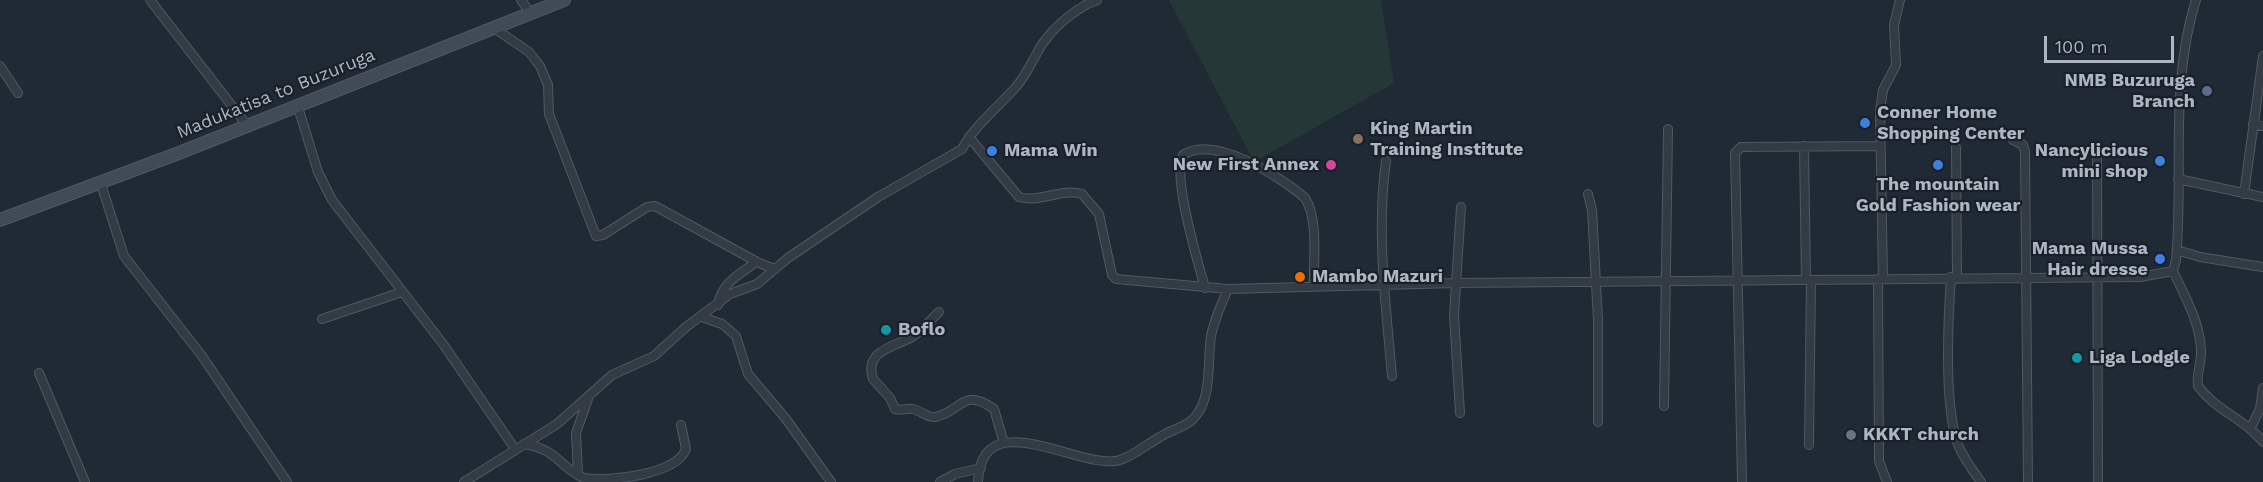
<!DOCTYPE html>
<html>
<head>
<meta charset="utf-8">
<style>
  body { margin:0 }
  #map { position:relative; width:2263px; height:482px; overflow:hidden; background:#202a34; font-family:"Work Sans",sans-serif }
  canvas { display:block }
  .scale { position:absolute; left:2044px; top:36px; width:130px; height:27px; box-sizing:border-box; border:3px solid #adb6c2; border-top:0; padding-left:8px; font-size:18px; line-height:21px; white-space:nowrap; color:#adb6c2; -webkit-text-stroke:4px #192029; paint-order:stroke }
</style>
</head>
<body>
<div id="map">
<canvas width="2263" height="482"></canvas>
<div class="scale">100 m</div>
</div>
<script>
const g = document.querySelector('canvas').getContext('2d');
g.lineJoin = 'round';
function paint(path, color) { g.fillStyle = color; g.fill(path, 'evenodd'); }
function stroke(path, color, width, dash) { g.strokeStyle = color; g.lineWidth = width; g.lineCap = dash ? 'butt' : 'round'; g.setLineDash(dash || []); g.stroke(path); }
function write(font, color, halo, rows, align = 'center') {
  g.font = font + ' "Work Sans",sans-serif'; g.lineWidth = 4.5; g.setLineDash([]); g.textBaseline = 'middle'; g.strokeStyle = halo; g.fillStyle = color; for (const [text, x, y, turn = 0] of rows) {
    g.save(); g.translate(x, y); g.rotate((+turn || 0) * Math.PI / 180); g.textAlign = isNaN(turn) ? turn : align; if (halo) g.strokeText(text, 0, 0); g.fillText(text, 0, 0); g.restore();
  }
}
paint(new Path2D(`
  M1169,0H1381L1394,83L1254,162Z`), '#253837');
const street = new Path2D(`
  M150,0L246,124
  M521,0L530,13
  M494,28L529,52L540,66L548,85L549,114L596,236L603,235L647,207L655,206L759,263L775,269
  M0,66L18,93
  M297,104L318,172L332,200L443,344L515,449
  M2253,124L2263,126
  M969,137L1019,197C1040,203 1061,188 1082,194L1099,214L1112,275L1116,279L1228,289L1457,283L2140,277L2173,271L2176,260C2184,173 2169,85 2196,0
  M2013,140L2023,145L2025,152L2028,482
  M1804,146L1806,280
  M1956,147L1957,277
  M2097,147L2098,482
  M1386,161C1376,231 1386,306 1392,376
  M2178,179L2263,197
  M100,181L124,256L202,356L287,482
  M1588,194L1592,210L1598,320V422
  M2244,194L2263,56
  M2177,250L2200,257L2263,267
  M2173,271C2185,297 2199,320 2201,349C2202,362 2196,374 2198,386C2217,412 2244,418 2263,442
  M1951,277C1948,321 1944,401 1957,442C1962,457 1972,469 1981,482
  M1878,279L1879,461L1887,482
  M1883,279L1880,111L1883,90L1896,65L1894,25L1900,0
  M1205,288C1198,262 1172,177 1183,155C1214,134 1281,177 1305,198C1319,220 1313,261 1314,286
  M718,305C721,283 740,274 756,262
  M939,312C930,320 921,332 910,338C893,347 864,351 873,379L890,398L895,409C901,411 907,408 913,409C921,411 928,418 935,417C962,412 962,386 994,409L1004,443
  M702,317L722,324L736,336L748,374L786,419L831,482
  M322,319L402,292
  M39,373L85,482
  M1664,406L1668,129
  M1460,413L1454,315L1461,207
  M2251,427L2260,409L2263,388
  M524,444C558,449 561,469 584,478C609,482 676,475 686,449L681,425
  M1809,445L1811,280
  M578,474L576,433L589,396
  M464,482L557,424L612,375L654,356L686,327L730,294L757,284L788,258L878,197L962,149C975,125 998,107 1016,87C1028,73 1033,58 1043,43C1055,26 1077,7 1097,0
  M940,482L955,474L981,468
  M978,482C981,400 1082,472 1120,460C1135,455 1147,444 1160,437C1170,430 1183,428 1192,420C1213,401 1207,362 1211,336C1214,320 1221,305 1228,289
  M1742,482L1735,153L1741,147L1880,146`);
const secondary = new Path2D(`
  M0,220L179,153L564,0`);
stroke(street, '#505963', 10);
stroke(secondary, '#505963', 14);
stroke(street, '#333b45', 8);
stroke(secondary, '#414b58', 12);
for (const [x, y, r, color] of [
  [2207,91,6,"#5c6f8a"],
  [1865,123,6,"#3f7fe0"],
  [1358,139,6,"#8d6e63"],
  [992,151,6,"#3f7fe0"],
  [2160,161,6,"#3f7fe0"],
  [1331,165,6,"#d1479c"],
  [1938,165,6,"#3f7fe0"],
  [2160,259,6,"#3f7fe0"],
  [1300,277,6,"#e8710a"],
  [886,330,6,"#0f9aa8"],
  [2077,358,6,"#0f9aa8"],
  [1851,435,6,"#6b7280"]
]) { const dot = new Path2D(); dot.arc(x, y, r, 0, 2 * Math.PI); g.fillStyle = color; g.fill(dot); stroke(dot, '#192029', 2); }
write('bold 18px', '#adb6c2', '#192029', [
  ["NMB Buzuruga",2195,81,"right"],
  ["Branch",2195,102,"right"],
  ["Conner Home",1877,113],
  ["Shopping Center",1877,134],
  ["King Martin",1370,129],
  ["Training Institute",1370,150],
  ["Mama Win",1004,151],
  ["Nancylicious",2148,151,"right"],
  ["mini shop",2148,172,"right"],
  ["New First Annex",1319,165,"right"],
  ["The mountain",1938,185,"center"],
  ["Gold Fashion wear",1938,206,"center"],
  ["Mama Mussa",2148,249,"right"],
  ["Hair dresse",2148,270,"right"],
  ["Mambo Mazuri",1312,277],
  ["Boflo",898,330],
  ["Liga Lodgle",2089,358],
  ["KKKT church",1863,435]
], 'left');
write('18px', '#adb6c2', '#192029', [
  ["Madukatisa to Buzuruga",276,94,-22]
]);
</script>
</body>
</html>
